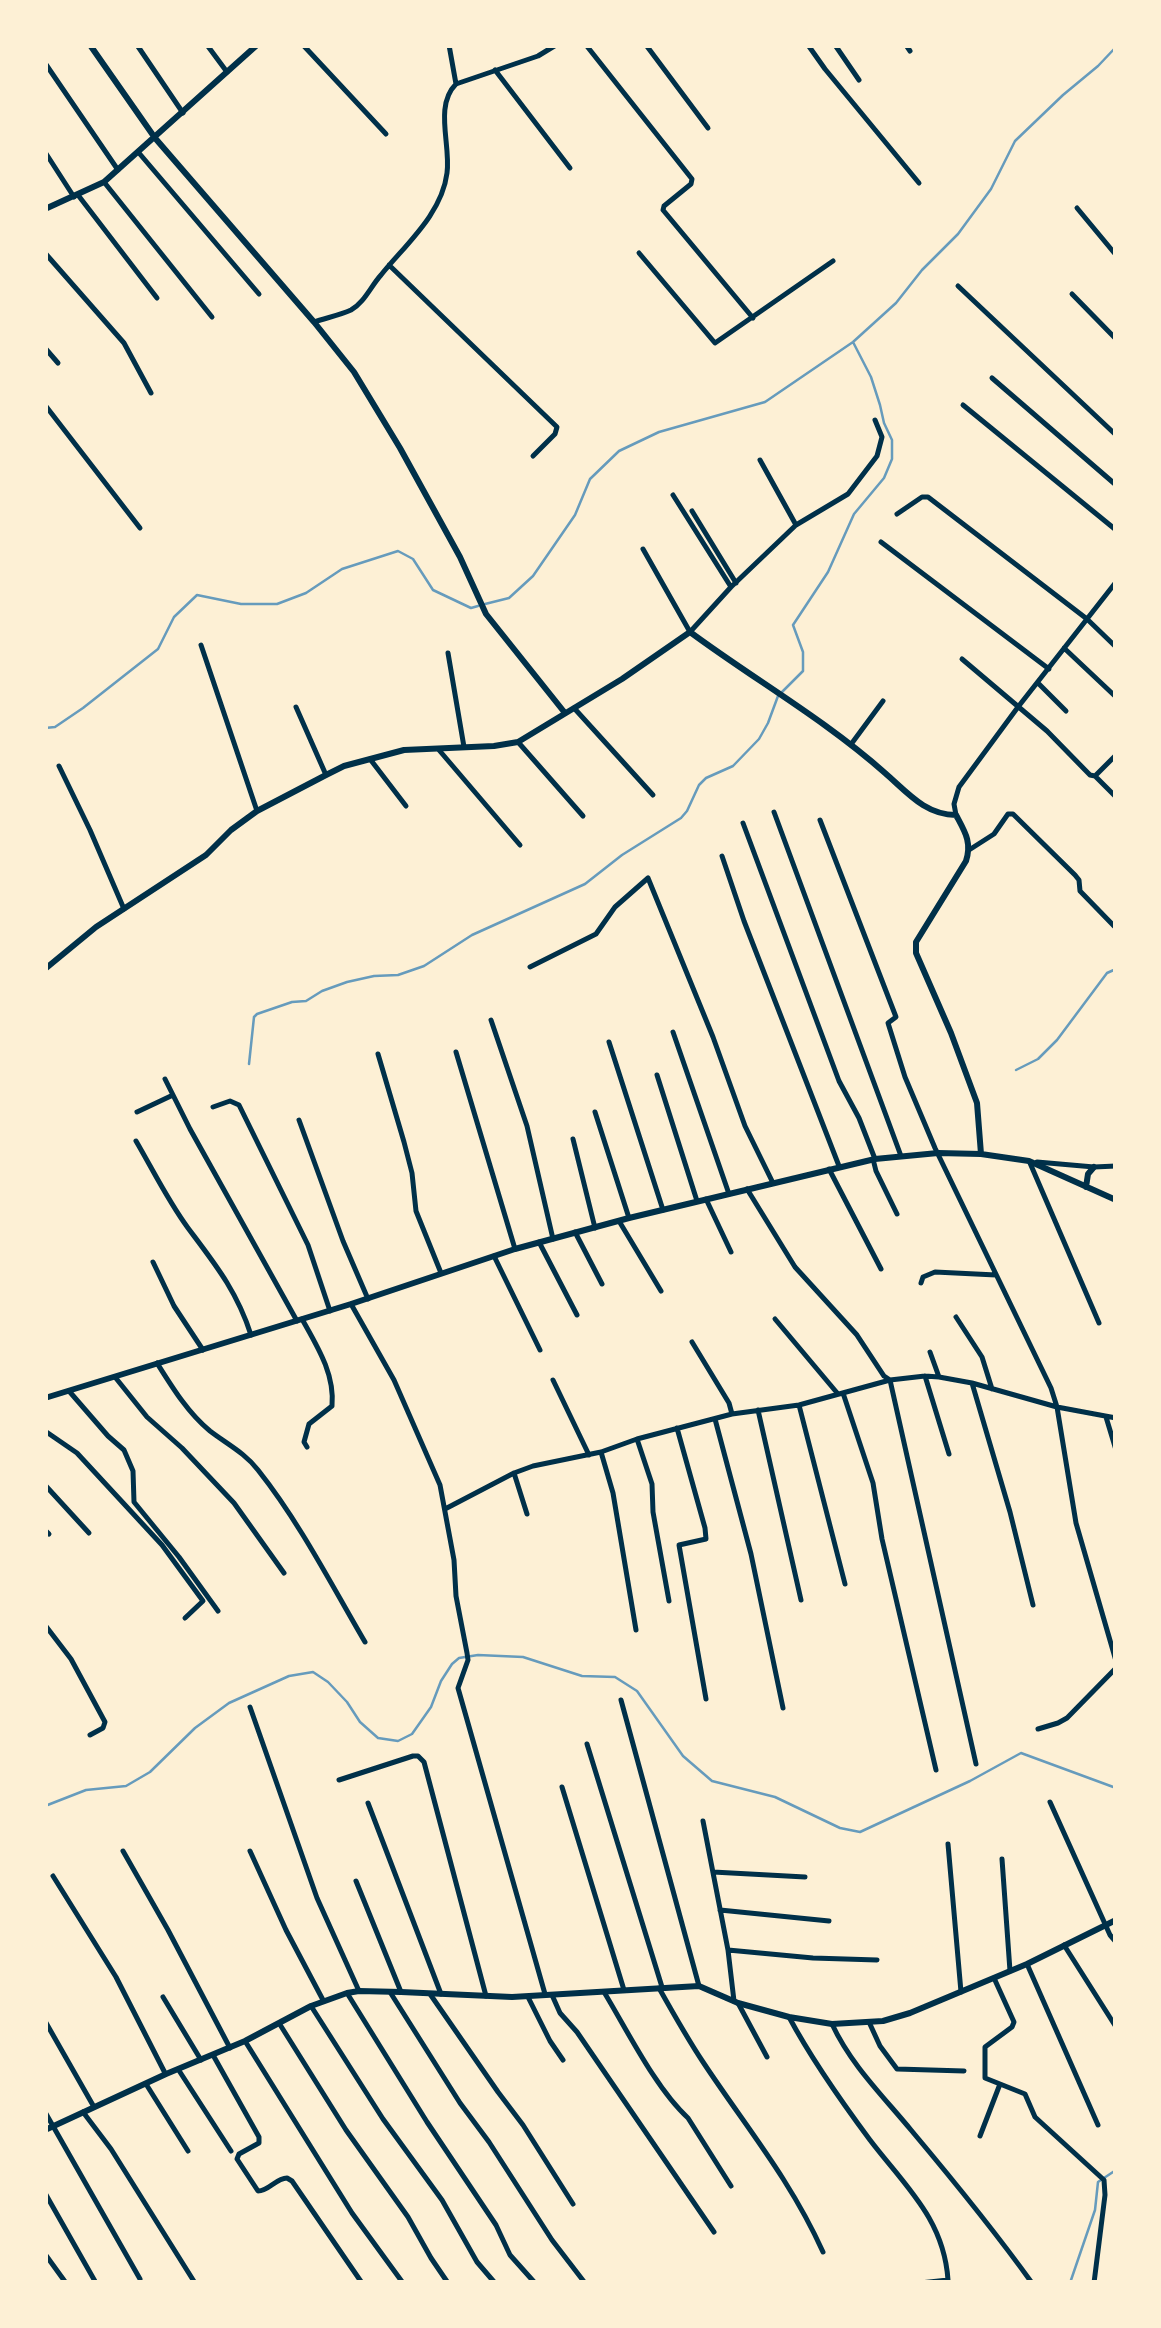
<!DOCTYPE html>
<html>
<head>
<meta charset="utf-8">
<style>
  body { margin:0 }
  #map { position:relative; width:1161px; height:2328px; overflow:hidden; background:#fdf0d5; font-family:"Public Sans",sans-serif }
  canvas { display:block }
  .frame { position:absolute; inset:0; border:48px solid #fdf0d5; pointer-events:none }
</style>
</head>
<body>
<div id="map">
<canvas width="1161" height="2328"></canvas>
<div class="frame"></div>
</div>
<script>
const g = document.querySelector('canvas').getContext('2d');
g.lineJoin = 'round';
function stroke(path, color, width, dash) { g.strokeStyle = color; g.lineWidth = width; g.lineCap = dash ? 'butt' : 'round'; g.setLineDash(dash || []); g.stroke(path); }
stroke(new Path2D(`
  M485,604L509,598L533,576L575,515L590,479L619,451L659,432L765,402L853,342L896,303L922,270L958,234L991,189L1015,141L1063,95L1098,66L1116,47
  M45,728L55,727L83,708L158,649L174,617L197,595L241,604H277L306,593L342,569L398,551L413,559L433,590L471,608L478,606
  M249,1064L254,1017L257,1014L292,1002L306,1001L322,991L347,982L374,976L398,975L424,966L472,935L585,884L622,855L681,818L687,811L699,785L706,778L733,766L759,739L768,723L778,696L803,671V652L793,625L828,572L854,514L884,478L892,459V440L884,423L880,405L871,377L853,342
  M1016,1070L1038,1059L1057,1040L1107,973L1116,969
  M45,1806L86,1790L126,1786L150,1772L195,1728L229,1703L289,1676L313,1672L328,1682L347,1702L360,1722L378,1738L398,1741L412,1734L431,1707L441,1681L452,1664L459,1658L478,1655L523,1657L582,1676L615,1677L637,1691L683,1756L712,1781L775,1797L840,1828L860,1832L970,1781L1021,1753L1116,1788
  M1070,2283L1095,2210L1098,2182L1116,2170`), '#669bbc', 2.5);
stroke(new Path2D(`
  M137,45L183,113
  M207,45L227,72
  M303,45L386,134
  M449,45L456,84
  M586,45L692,179L691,184L664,206L663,210L753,318
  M646,45L708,128
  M808,45L825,69L919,183
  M835,45L859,80
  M906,45L910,51
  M45,63L118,170
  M495,70L570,168
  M45,152L74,197
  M139,153L259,294
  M104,182L212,317
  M78,195L157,298
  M1077,208L1116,255
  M45,253L124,343L151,393
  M639,253L715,343L833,261
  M389,265L557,427L555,434L533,456
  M958,286L1116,435
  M1072,294L1116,339
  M314,322C326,318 340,315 351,310C364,303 371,286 381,275C405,245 442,214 447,173C451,145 434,106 456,84L538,56L556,45
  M45,348L58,363
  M992,378L1116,485
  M45,405L140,528
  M963,405L1116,530
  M760,460L796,525
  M673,495L731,587
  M692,511L736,583
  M897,514L922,497H928L1087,619L1116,647
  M881,542L1049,669
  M643,549L690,632L731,587L796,525L848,494L877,456L882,437L875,420
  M201,645L257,811
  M1064,648L1116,697
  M448,653L464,747
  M962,659L1047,731L1090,775L1095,776L1116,797
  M1038,683L1066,711
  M296,707L326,775
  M574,708L653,795
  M518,742L583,816
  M852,743L883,701
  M439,750L520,845
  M370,759L406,806
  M59,766L90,830L124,909
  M1095,776L1116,755
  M774,812L901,1156
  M956,815L954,804L959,787L1018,707L1116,582
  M820,820L896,1017L888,1023L905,1077L935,1148L1051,1388L1057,1407L1076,1523L1116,1661
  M743,823L839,1081L859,1118L875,1159
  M969,850L994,834L1008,814H1013L1075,875L1079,880L1080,891L1114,926
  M722,856L744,921L839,1166
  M530,967L596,934L615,907L648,878L713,1037L745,1126L773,1183
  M491,1020L527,1126L553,1239
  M673,1032L729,1194
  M609,1042L663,1210
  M456,1052L515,1249
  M378,1054L404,1142L412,1173L416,1211L441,1273
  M657,1075L697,1201
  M165,1079L190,1129L297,1321
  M213,1107L230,1101L239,1105L308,1245L330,1311
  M137,1112L173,1095
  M595,1112L629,1218
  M299,1120L343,1241L368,1299
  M573,1139L595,1228
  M136,1141C153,1170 168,1201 188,1228C215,1264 237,1291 251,1335
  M873,1159L876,1171L897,1214
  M1037,1162L1094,1167L1116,1166
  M1030,1163L1099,1323
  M829,1169L881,1269
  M747,1189L795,1267L857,1335L884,1376L890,1380L976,1764
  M706,1199L731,1252
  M619,1221L661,1291
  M575,1232L602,1284
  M539,1242L577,1315
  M494,1256L540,1350
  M153,1262L174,1306L203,1350
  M921,1283L923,1277L935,1272L996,1275
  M351,1304L394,1380L440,1485L454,1560L456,1596L467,1653L468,1660L458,1688L545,1994
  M956,1317L982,1357L992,1389
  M302,1319C317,1346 335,1374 332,1406L309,1424L304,1442L307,1447
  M775,1319L838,1394
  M692,1342L729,1403L732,1414
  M930,1352L939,1377
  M157,1363C172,1387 188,1413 210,1431C227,1444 245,1453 258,1470C300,1523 331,1584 365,1642
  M925,1376L949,1454
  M115,1377L147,1417L182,1448L234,1503L284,1573
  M553,1380L589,1455
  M972,1383L1010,1512L1033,1605
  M69,1391L108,1436L124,1450L133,1471L134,1502L179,1557L218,1611
  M843,1393L873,1483L882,1539L936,1770
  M799,1405L845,1584
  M758,1410L801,1600
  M1106,1417L1116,1450
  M715,1419L751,1554L783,1708
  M677,1428L705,1528L706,1539L679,1545L706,1699
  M45,1431L77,1453L162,1545L203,1601L185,1618
  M637,1439L652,1484L653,1512L669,1601
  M601,1452L613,1493L636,1630
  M514,1473L527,1514
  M45,1485L89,1533
  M445,1509L514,1473L533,1466L601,1452L637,1439L732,1414L799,1405L890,1380L925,1376L939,1377L972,1383L1057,1407L1116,1418
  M45,1530L49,1534
  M45,1625L71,1659L105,1722L103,1728L90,1735
  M621,1700L699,1986
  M250,1707L317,1898L359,1991
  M1038,1729L1058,1723L1067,1718L1116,1668
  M587,1744L662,1987
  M339,1780L413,1756H418L424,1762L486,1996
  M562,1787L624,1990
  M1050,1802L1110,1935L1116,1942
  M368,1803L441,1994
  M703,1821L728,1950L734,2001
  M948,1844L961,1992
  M123,1851L168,1930L230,2048
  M250,1851L286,1930L323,2000
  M1002,1859L1010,1971
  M713,1872L805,1877
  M53,1876L116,1977L165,2073
  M356,1881L401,1992
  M720,1910L829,1921
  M1064,1945L1116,2027
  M728,1950L813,1958L877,1960
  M1027,1964L1098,2125
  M994,1978L1014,2022L1012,2027L985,2047V2078L1025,2094L1035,2117L1104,2180L1105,2195L1094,2283
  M659,1988C673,2013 687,2038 703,2062C746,2127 790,2179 823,2252
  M390,1992L460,2103L489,2142L552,2240L585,2283
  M604,1992C627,2030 656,2089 688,2118L731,2186
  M347,1993L427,2122L496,2225L510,2255L535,2283
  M430,1994L498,2092L523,2125L573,2204
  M552,1995L560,2013L577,2032L714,2232
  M163,1997L201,2060
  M528,1997L550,2041L563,2060
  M738,2003L767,2057
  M311,2006L383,2119L442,2200L477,2262L495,2283
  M789,2017C812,2060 841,2101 870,2140C905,2186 944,2219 948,2280L920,2283
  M45,2021L94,2107
  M869,2022L880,2046L897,2069L964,2071
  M279,2023L346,2130L408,2217L431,2258L448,2283
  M832,2024C851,2065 883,2096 911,2130C953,2180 994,2230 1032,2283
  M245,2041L352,2213L403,2283
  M213,2055L259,2137V2143L239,2154L237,2159L258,2191C269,2191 276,2178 287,2178L292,2181L362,2283
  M178,2069L231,2151
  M146,2084L188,2151
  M45,2112L140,2279
  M83,2112L111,2149L195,2283
  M980,2136L1000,2084
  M45,2193L96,2283
  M45,2254L66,2283`), '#003049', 5);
stroke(new Path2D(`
  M90,45L155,138L314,322L354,372L400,448L460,557L486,614L565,713
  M45,209L104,182L257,45
  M45,969L96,927L206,855L231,830L257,811L326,775L344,766L404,750L494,746L518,742L622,679L690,632C755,680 824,719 885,773C907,792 925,815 956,815C965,832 972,842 966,861L916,942V953L951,1033L977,1103L981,1154
  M1086,1187L1088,1174L1094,1167
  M45,1398L351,1304L515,1249L629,1218L875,1159L938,1153L981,1154L1029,1161L1116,1200
  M45,2130L166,2074L245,2041L311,2006L347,1993L359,1991L401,1992L512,1997L699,1986L738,2003L789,2017L832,2024L883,2021L910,2013L1027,1964L1116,1920`), '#003049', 6);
</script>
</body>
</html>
